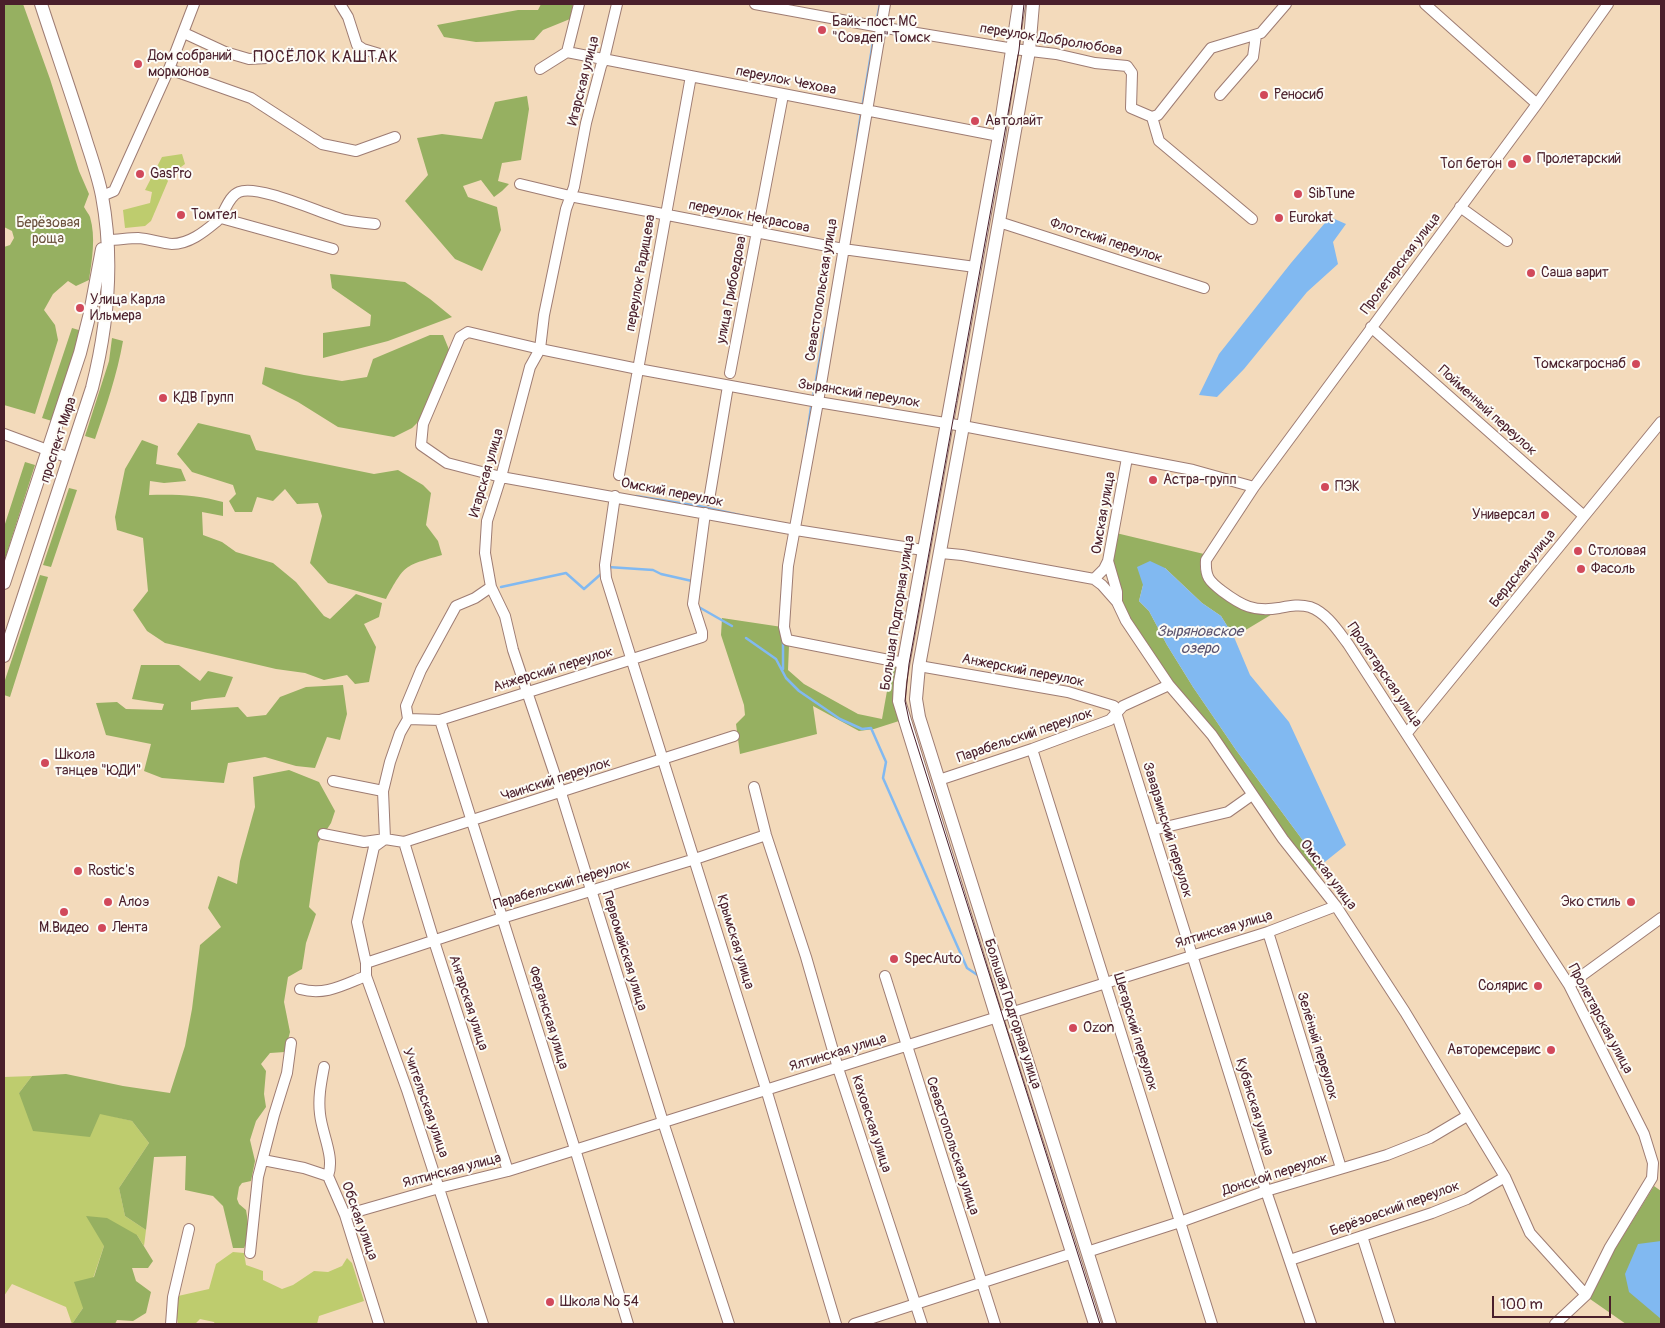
<!DOCTYPE html>
<html>
<head>
<meta charset="utf-8">
<style>
  body { margin:0 }
  #map { position:relative; width:1665px; height:1328px; overflow:hidden; background:#f3dabb; font-family:Pangolin,sans-serif }
  canvas { display:block }
  .frame { position:absolute; inset:0; border:5px solid #4a1f2b; pointer-events:none }
  .scale { position:absolute; left:1492px; top:1296px; width:119px; height:22px; box-sizing:border-box; border:2px solid #4a1f2b; border-top:0; padding-left:6px; font-size:15px; line-height:18px; white-space:nowrap; color:#4a1f2b; -webkit-text-stroke:4px #fdfcf7; paint-order:stroke }
</style>
</head>
<body>
<div id="map">
<canvas width="1665" height="1328"></canvas>
<div class="frame"></div>
<div class="scale">100 m</div>
</div>
<script>
const g = document.querySelector('canvas').getContext('2d');
g.lineJoin = 'round';
function paint(path, color) { g.fillStyle = color; g.fill(path, 'evenodd'); }
function stroke(path, color, width, dash) { g.strokeStyle = color; g.lineWidth = width; g.lineCap = dash ? 'butt' : 'round'; g.setLineDash(dash || []); g.stroke(path); }
function write(font, color, halo, rows, align = 'center') {
  g.font = font + ' Pangolin,sans-serif'; g.lineWidth = 4; g.setLineDash([]); g.textBaseline = 'middle'; g.strokeStyle = halo; g.fillStyle = color; for (const [text, x, y, turn = 0] of rows) {
    g.save(); g.translate(x, y); g.rotate((+turn || 0) * Math.PI / 180); g.textAlign = isNaN(turn) ? turn : align; if (halo) g.strokeText(text, 0, 0); g.fillText(text, 0, 0); g.restore();
  }
}
paint(new Path2D(`
  M182,154L185,164L166,178L168,181L151,221L145,226L125,228L123,210L150,203L152,192L145,190L162,157Z
  M32,1076L19,1093L132,1121L149,1143L119,1188L125,1216L146,1230L144,1246L137,1235L104,1246L83,1308L72,1324L66,1307L12,1284L4,1296V1077Z
  M233,1252L244,1253L246,1265L263,1271V1280L282,1289L293,1285L314,1271L328,1272L342,1266L347,1258L352,1263L364,1301L319,1316L317,1324H215L214,1322L200,1319L195,1324H178L175,1306L178,1296L209,1289L216,1264Z`), '#becc6e');
paint(new Path2D(`
  M4,4H23L50,79L79,171L89,194L84,207C86,211 89,214 90,217C96,237 92,260 89,280L76,286L68,281L53,294L44,310L55,325L58,340L35,414L4,405V247L10,245L14,238L12,231L4,227Z
  M541,4H573L570,19L543,30L534,40L476,42L444,37L437,25L518,10H538Z
  M527,96L529,109L521,160L502,163L498,181L509,184L502,191L494,197L481,180L463,186L468,197L497,207L501,230L482,271L455,259L405,201L428,175L417,138L442,134L482,139L495,102Z
  M330,274L405,282L430,299L452,317L388,341L323,358V333L370,326L371,315L332,288Z
  M72,328L82,331L52,421L42,418Z
  M430,335H443L450,352L423,417L412,428L394,437L338,427L298,402L262,384L265,367L304,375L342,381L367,377L373,359Z
  M112,338L123,341C117,375 106,407 95,439L85,436L109,361Z
  M198,423L250,435L256,450L374,474L398,470L423,485L431,493L426,525L438,541L442,555C404,566 405,564 386,599L328,583L310,563L322,516L318,503L297,504L285,489L273,501L257,497L252,512H235L229,501L236,494L233,485L192,472L177,454Z
  M142,440L158,446L156,464L181,469L186,481L164,483L150,481L149,495C174,494 199,495 223,502V516L202,512L203,535L222,542L236,552L273,563L296,582L324,616L330,619L356,594L382,603L379,617L364,624L376,647L369,682L355,684L347,675L324,680L305,673L276,669L165,643L147,631L133,610L148,591L143,538L117,530L115,517L125,469Z
  M25,462L35,465L4,562V527Z
  M69,488L77,490L51,567L43,565Z
  M1116,533L1204,554C1193,573 1209,586 1223,596C1228,600 1233,606 1239,608C1250,613 1262,614 1274,613L1234,637L1221,616L1202,603L1165,568L1143,585L1139,601L1149,611L1167,645L1193,687L1236,750L1321,865L1314,872L1171,684L1127,618L1121,602L1111,560Z
  M40,575L48,577L10,697L4,695V683Z
  M722,618L782,627L789,646L788,670L804,684L858,714L882,719L892,663L901,665L899,721L874,729L859,731L813,706L817,734L740,754L736,724L745,715L744,705L721,635Z
  M141,665H179L200,681L208,671L233,677L225,697L205,699L191,702V710L238,707L247,717L266,715L280,697L306,687L343,685L347,714L340,740L327,737L315,768L296,766L265,757L228,763L224,783L162,778L144,771L151,744L106,735L96,703L117,702L126,709L162,710L164,704L132,699Z
  M289,770L319,782L335,811L331,823L318,843L309,907L316,914L306,943L302,969L288,977L284,1002L290,1032L285,1052L270,1053L261,1064L266,1071L264,1094L266,1107L256,1121L250,1140L255,1161L251,1181L242,1183L239,1187L237,1199L239,1204L246,1210L247,1216L249,1237L244,1248H233L223,1206L213,1196L185,1190L186,1156L154,1157L146,1230L125,1216L119,1188L149,1143L132,1121L100,1114L90,1137L33,1131L19,1093L32,1076L66,1074L123,1086L170,1093L185,1046L192,1009L200,945L221,927L208,908L218,876L237,884L240,861L255,807L253,777Z
  M1654,1186L1661,1191V1324H1626L1590,1299L1615,1249Z
  M86,1216L107,1218L137,1235L153,1261L148,1268H132L136,1281L151,1292L146,1313L133,1321L117,1320L115,1324H72L83,1308L74,1282L94,1277L104,1246Z`), '#96b061');
paint(new Path2D(`
  M1330,217L1346,224L1333,242L1338,264L1307,292L1244,369L1217,397L1199,395L1219,354L1291,263Z
  M1150,561L1165,568L1202,603L1221,616L1234,637L1250,675L1289,722L1346,845L1321,865L1236,750L1193,687L1167,645L1149,611L1139,601L1143,585L1137,567Z
  M1661,1241V1319L1629,1292L1625,1274L1638,1244Z`), '#81b9f1');
stroke(new Path2D(`
  M876,23L880,4
  M862,108L875,30
  M857,140L861,113
  M811,397H813L825,328
  M806,442L811,407
  M636,496L699,506L744,516
  M608,567L653,570L661,574L692,581
  M501,587L566,573L584,589L601,574
  M697,606L732,626
  M746,638L776,659L786,678L799,691L840,719L862,729L871,728L886,762L883,778L967,968L979,976
  M783,669V640`), '#81b9f1', 2.5);
const minor = new Path2D(`
  M340,4L348,17L357,45L363,49L383,55
  M755,4L880,27L1014,49L1056,54L1095,63L1127,66L1132,73L1131,108L1152,117L1158,115L1211,48L1261,33L1286,4
  M885,4L818,402L788,566L784,627L787,640L904,663
  M1425,4L1537,104
  M184,33L225,52L249,59L267,58
  M567,52L999,136
  M169,69L251,98L322,144L356,151L395,137
  M540,69L567,52L579,4
  M1220,95L1253,57L1256,35
  M1152,117L1159,141L1252,219
  M520,184L570,196L843,249L975,267
  M102,196L114,191L169,69L194,4
  M1460,207L1507,241
  M221,218L333,249
  M999,222L1204,288
  M108,240C118,240 128,238 138,238C150,239 161,243 172,244C189,244 204,232 216,222C225,215 227,197 239,192C259,184 322,214 345,220C355,222 365,223 375,224
  M1371,327L1584,516
  M730,373L783,95
  M4,434L69,458
  M1127,458L1108,561L1117,592V602L1126,621L1169,685L1212,735L1283,839L1336,906L1405,1012L1505,1177L1530,1233L1586,1295
  M619,475L691,76
  M615,496L605,565L606,578L766,1089L836,1324
  M709,500L728,386
  M923,550L796,530L501,477L447,463L421,445L423,424L460,337L468,332L540,349L638,369L818,402L963,426L1193,470L1254,487
  M941,553L962,555L1094,579L1104,569L1108,561
  M1094,579L1102,585L1117,602
  M491,587L505,616L513,650L561,793L663,1122L729,1324
  M919,666L1068,692L1114,706L1266,1191L1311,1324
  M408,719L440,720L702,637V632L693,604L705,513
  M440,720L575,1149L628,1324
  M1407,733L1661,422
  M1032,749L1212,1324
  M939,780L1032,749L1110,720L1123,706L1169,685
  M333,781L383,791
  M754,787L766,835L806,957L838,1068L922,1324
  M1153,830L1228,812L1252,795
  M323,834L364,842L385,839L404,842L734,736
  M404,842L434,941L508,1171
  M1268,932L1341,1168
  M366,963L502,918L695,859L766,835
  M885,976L995,1324
  M1569,985L1661,918
  M300,989C325,996 343,985 366,976
  M324,1067C321,1083 318,1098 320,1114C322,1134 335,1157 328,1176L345,1215L379,1324
  M263,1160L304,1168L328,1176
  M345,1215L439,1188L508,1171L1268,932L1336,906
  M1362,1236L1390,1324
  M1087,1252L1180,1222L1266,1191L1387,1155L1430,1138L1467,1116
  M250,1253L258,1177L274,1115L287,1073L291,1043
  M1290,1260L1432,1213L1467,1199L1505,1177
  M171,1324L173,1297L189,1229
  M483,1324L407,1090L366,976V963L357,922L374,847L385,839L383,791L390,762L400,733L408,719L406,706L421,670L456,606L475,598L491,587L485,553L487,521L501,477L530,367L540,349L544,315L566,209L574,187L586,123L601,66L604,59L617,4
  M854,1324L1073,1253
  M1555,1324L1586,1295L1610,1247L1652,1178L1653,1163L1644,1134L1569,985L1348,644C1338,631 1327,613 1310,607C1299,604 1290,606 1279,608C1254,612 1242,606 1222,591C1209,581 1205,577 1206,560L1254,487L1537,104L1608,4`);
const major = new Path2D(`
  M1019,4L999,136L900,682L899,701L997,1018L1095,1324
  M1033,4L1029,51L963,426L919,666L916,699L919,717L1110,1324
  M4,583L80,353L90,313L102,249
  M4,656L92,388C108,325 114,260 102,196C98,175 90,154 84,134C70,90 55,47 41,4`);
stroke(minor, '#9e7c73', 12);
stroke(major, '#9e7c73', 14);
stroke(minor, '#fff', 10);
stroke(major, '#fff', 12);
stroke(new Path2D(`
  M1024,4L1019,50L1004,137L909,664L905,701L909,720L1100,1324`), '#4a1f2b', 1);
for (const [x, y, r, color] of [
  [822,30,5,"#d1495b"],
  [138,64,5,"#d1495b"],
  [1264,95,5,"#d1495b"],
  [975,121,5,"#d1495b"],
  [1527,159,5,"#d1495b"],
  [1512,164,5,"#d1495b"],
  [140,174,5,"#d1495b"],
  [1298,194,5,"#d1495b"],
  [181,215,5,"#d1495b"],
  [1279,218,5,"#d1495b"],
  [1531,273,5,"#d1495b"],
  [80,308,5,"#d1495b"],
  [1636,364,5,"#d1495b"],
  [163,398,5,"#d1495b"],
  [1153,480,5,"#d1495b"],
  [1325,487,5,"#d1495b"],
  [1545,515,5,"#d1495b"],
  [1578,551,5,"#d1495b"],
  [1581,569,5,"#d1495b"],
  [45,763,5,"#d1495b"],
  [78,871,5,"#d1495b"],
  [108,902,5,"#d1495b"],
  [1631,902,5,"#d1495b"],
  [64,912,5,"#d1495b"],
  [102,928,5,"#d1495b"],
  [894,959,5,"#d1495b"],
  [1538,986,5,"#d1495b"],
  [1073,1028,5,"#d1495b"],
  [1551,1050,5,"#d1495b"],
  [550,1302,5,"#d1495b"]
]) { const dot = new Path2D(); dot.arc(x, y, r, 0, 2 * Math.PI); g.fillStyle = color; g.fill(dot); stroke(dot, '#fdfcf7', 2); }
write('14px', '#4a1f2b', '#fdfcf7', [
  ["Байк-пост MC",832,22],
  ["\"Совдеп\" Томск",832,38],
  ["Дом собраний",148,56],
  ["мормонов",148,72],
  ["Реносиб",1274,95],
  ["Автолайт",985,121],
  ["Пролетарский",1537,159],
  ["Топ бетон",1502,164,"right"],
  ["GasPro",150,174],
  ["SibTune",1308,194],
  ["Томтел",191,215],
  ["Eurokat",1289,218],
  ["Саша варит",1541,273],
  ["Улица Карла",90,300],
  ["Ильмера",90,316],
  ["Томскагроснаб",1626,364,"right"],
  ["КДВ Групп",173,398],
  ["Астра-групп",1163,480],
  ["ПЭК",1335,487],
  ["Универсал",1535,515,"right"],
  ["Столовая",1588,551],
  ["Фасоль",1591,569],
  ["Школа",55,755],
  ["танцев \"ЮДИ\"",55,771],
  ["Rostic's",88,871],
  ["Алоэ",118,902],
  ["Эко стиль",1621,902,"right"],
  ["М.Видео",64,928,"center"],
  ["Лента",112,928],
  ["SpecAuto",904,959],
  ["Солярис",1528,986,"right"],
  ["Ozon",1083,1028],
  ["Авторемсервис",1541,1050,"right"],
  ["Школа № 54",560,1302]
], 'left');
write('14px', '#4a1f2b', '#fdfcf7', [
  ["переулок Добролюбова",1051,40,9],
  ["Игарская улица",584,81,-76],
  ["переулок Чехова",786,81,11],
  ["переулок Некрасова",749,217,11],
  ["Флотский переулок",1106,241,18],
  ["Пролетарская улица",1401,264,-53],
  ["переулок Радищева",641,273,-80],
  ["улица Грибоедова",732,290,-79],
  ["Севастопольская улица",822,290,-81],
  ["Зырянский переулок",859,394,9],
  ["Пойменный переулок",1487,411,42],
  ["проспект Мира",59,440,-72],
  ["Игарская улица",487,473,-74],
  ["Омский переулок",672,493,11],
  ["Омская улица",1104,513,-80],
  ["Бердская улица",1523,569,-51],
  ["Большая Подгорная улица",898,613,-81],
  ["Анжерский переулок",553,670,-17],
  ["Анжерский переулок",1023,671,11],
  ["Пролетарская улица",1384,675,56],
  ["Парабельский переулок",1025,736,-19],
  ["Чаинский переулок",556,780,-18],
  ["Заварзинский переулок",1167,830,73],
  ["Омская улица",1328,875,53],
  ["Парабельский переулок",562,885,-17],
  ["Ялтинская улица",1224,930,-17],
  ["Крымская улица",735,942,73],
  ["Первомайская улица",624,951,73],
  ["Ангарская улица",468,1003,72],
  ["Большая Подгорная улица",1012,1014,72],
  ["Ферганская улица",548,1018,73],
  ["Пролетарская улица",1600,1019,62],
  ["Шегарский переулок",1135,1032,73],
  ["Зелёный переулок",1317,1046,73],
  ["Ялтинская улица",838,1053,-17],
  ["Учительская улица",425,1103,71],
  ["Кубанская улица",1254,1107,73],
  ["Каховская улица",871,1124,72],
  ["Севастопольская улица",952,1146,72],
  ["Ялтинская улица",452,1171,-15],
  ["Донской переулок",1275,1175,-18],
  ["Берёзовский переулок",1395,1209,-20],
  ["Обская улица",359,1221,70]
]);
write('14px', '#6d533f', '#fdfcf7', [
  ["Берёзовая",48,223],
  ["роща",48,239]
]);
write('italic 15px', '#5d5570', '#fdfcf7', [
  ["Зыряновское",1200,632],
  ["озеро",1200,649]
]);
g.letterSpacing = '1px';
write('16px', '#4a1f2b', '#fdfcf7', [
  ["ПОСЁЛОК КАШТАК",326,58]
]);
g.letterSpacing = '0px';
</script>
</body>
</html>
